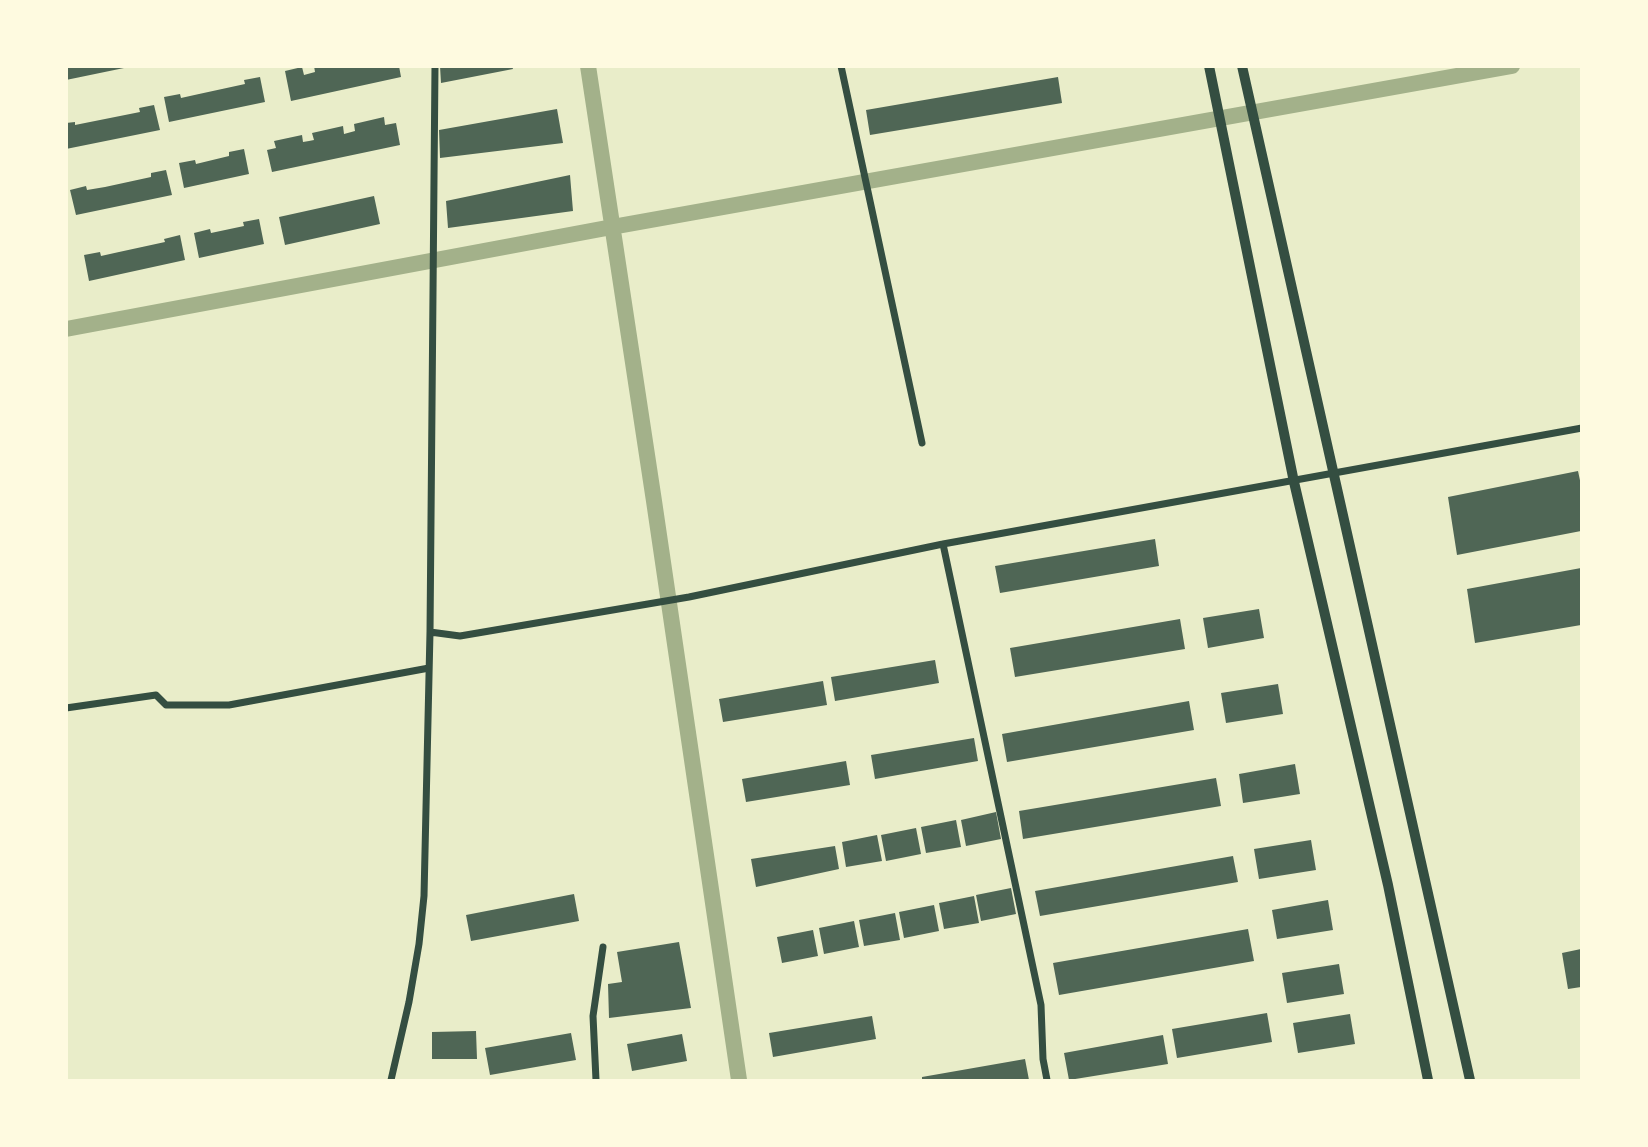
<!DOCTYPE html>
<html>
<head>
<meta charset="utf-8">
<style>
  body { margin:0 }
  #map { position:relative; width:1648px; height:1147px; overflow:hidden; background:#e9edc9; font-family:"Archivo Narrow",sans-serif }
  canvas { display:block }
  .frame { position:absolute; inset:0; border:68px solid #fefae0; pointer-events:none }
</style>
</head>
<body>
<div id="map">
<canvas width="1648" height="1147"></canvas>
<div class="frame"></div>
</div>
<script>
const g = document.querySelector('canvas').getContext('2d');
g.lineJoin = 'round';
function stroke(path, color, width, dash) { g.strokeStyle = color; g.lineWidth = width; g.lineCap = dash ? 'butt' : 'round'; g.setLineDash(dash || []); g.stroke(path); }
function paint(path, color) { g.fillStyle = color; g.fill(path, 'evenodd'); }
stroke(new Path2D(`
  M588,66L654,501L739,1080
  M66,329L612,227L1512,66`), '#a3b18a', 16);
paint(new Path2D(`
  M66,66H124V68L66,80Z
  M314,66H399L401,77L291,101L285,71L302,67L304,75L315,72Z
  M440,66H512L513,69L441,83Z
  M260,77L265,102L169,122L164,97L180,94L181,98L199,94L245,84L244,80Z
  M1058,77L1062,103L870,135L866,110Z
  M154,105L160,130L66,149V123L75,122V125L140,112L139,108Z
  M557,109L563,143L440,158L439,130Z
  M384,117L385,125L396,123L400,145L272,172L267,150L276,148L274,141L302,135L303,142L309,141L314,140L312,133L343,126L344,134L355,131L354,124Z
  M244,149L249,174L184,188L179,163L195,160L196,164L229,156V152Z
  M166,170L172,195L76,215L70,190L86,186L87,190L105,187L151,177V173Z
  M570,175L573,211L448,228L446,201Z
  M374,196L380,224L285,245L279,217Z
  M259,219L264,244L199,258L194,233L210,229L211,233L244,226L243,222Z
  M180,235L185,260L89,281L84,255L100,252L101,256L119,252L165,242L164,239Z
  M1578,471L1581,485V531L1457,555L1448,497Z
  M1155,539L1159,566L1000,593L995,566Z
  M1581,568V625L1475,643L1467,589Z
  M1259,609L1264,638L1208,648L1203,618Z
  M1180,619L1185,649L1015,677L1010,648Z
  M935,660L939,683L835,701L831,677Z
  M823,681L827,705L723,722L719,699Z
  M1278,684L1283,714L1226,723L1221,693Z
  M1189,701L1194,730L1007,762L1002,734Z
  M974,738L978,761L875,779L871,755Z
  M846,761L850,785L746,802L742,779Z
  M1295,764L1300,794L1243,803L1239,774Z
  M1216,778L1221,806L1023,839L1019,811Z
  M996,812L1001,839L966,846L961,820Z
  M956,820L961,847L926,853L921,827Z
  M916,828L921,854L886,861L881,835Z
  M877,835L882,861L846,867L842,842Z
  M1311,840L1316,870L1259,879L1254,849Z
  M835,846L839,869L756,887L751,859Z
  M1233,856L1238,882L1040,916L1035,891Z
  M1011,888L1016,914L981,921L976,895Z
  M574,894L579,921L471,941L466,915Z
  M974,896L979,923L944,929L939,903Z
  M1328,900L1333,930L1277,939L1272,910Z
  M934,905L939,931L904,938L899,912Z
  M895,913L900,940L864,946L859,920Z
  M854,921L859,947L824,954L819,928Z
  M1248,929L1254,961L1059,995L1053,963Z
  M813,930L818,956L782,963L777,937Z
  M679,942L691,1008L609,1018L608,984L622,982L617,952Z
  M1581,949V987L1568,989L1562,953Z
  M1339,964L1344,994L1287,1003L1282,973Z
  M1267,1013L1272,1042L1177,1058L1172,1029Z
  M1350,1014L1355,1044L1298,1053L1293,1023Z
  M872,1016L876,1039L773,1057L769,1033Z
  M476,1031L477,1059H432V1032Z
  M571,1033L576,1060L490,1075L485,1048Z
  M682,1034L687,1061L632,1071L627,1044Z
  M1163,1035L1168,1064L1069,1080L1064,1053Z
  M1025,1059L1029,1080H922V1077Z`), '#4f6655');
stroke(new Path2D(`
  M841,66L922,443
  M943,544L1041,1005L1043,1059L1047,1080
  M430,632L460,636L689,597L943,544L1582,428
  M66,708L156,695L166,705H229L429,668
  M391,1080L409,1002L419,944L424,896L430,632L435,66
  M596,1080L593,1016L603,947`), '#344e41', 7);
stroke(new Path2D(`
  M1209,66L1294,482L1388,885L1428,1080
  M1242,66L1470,1080`), '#344e41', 10);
</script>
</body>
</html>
